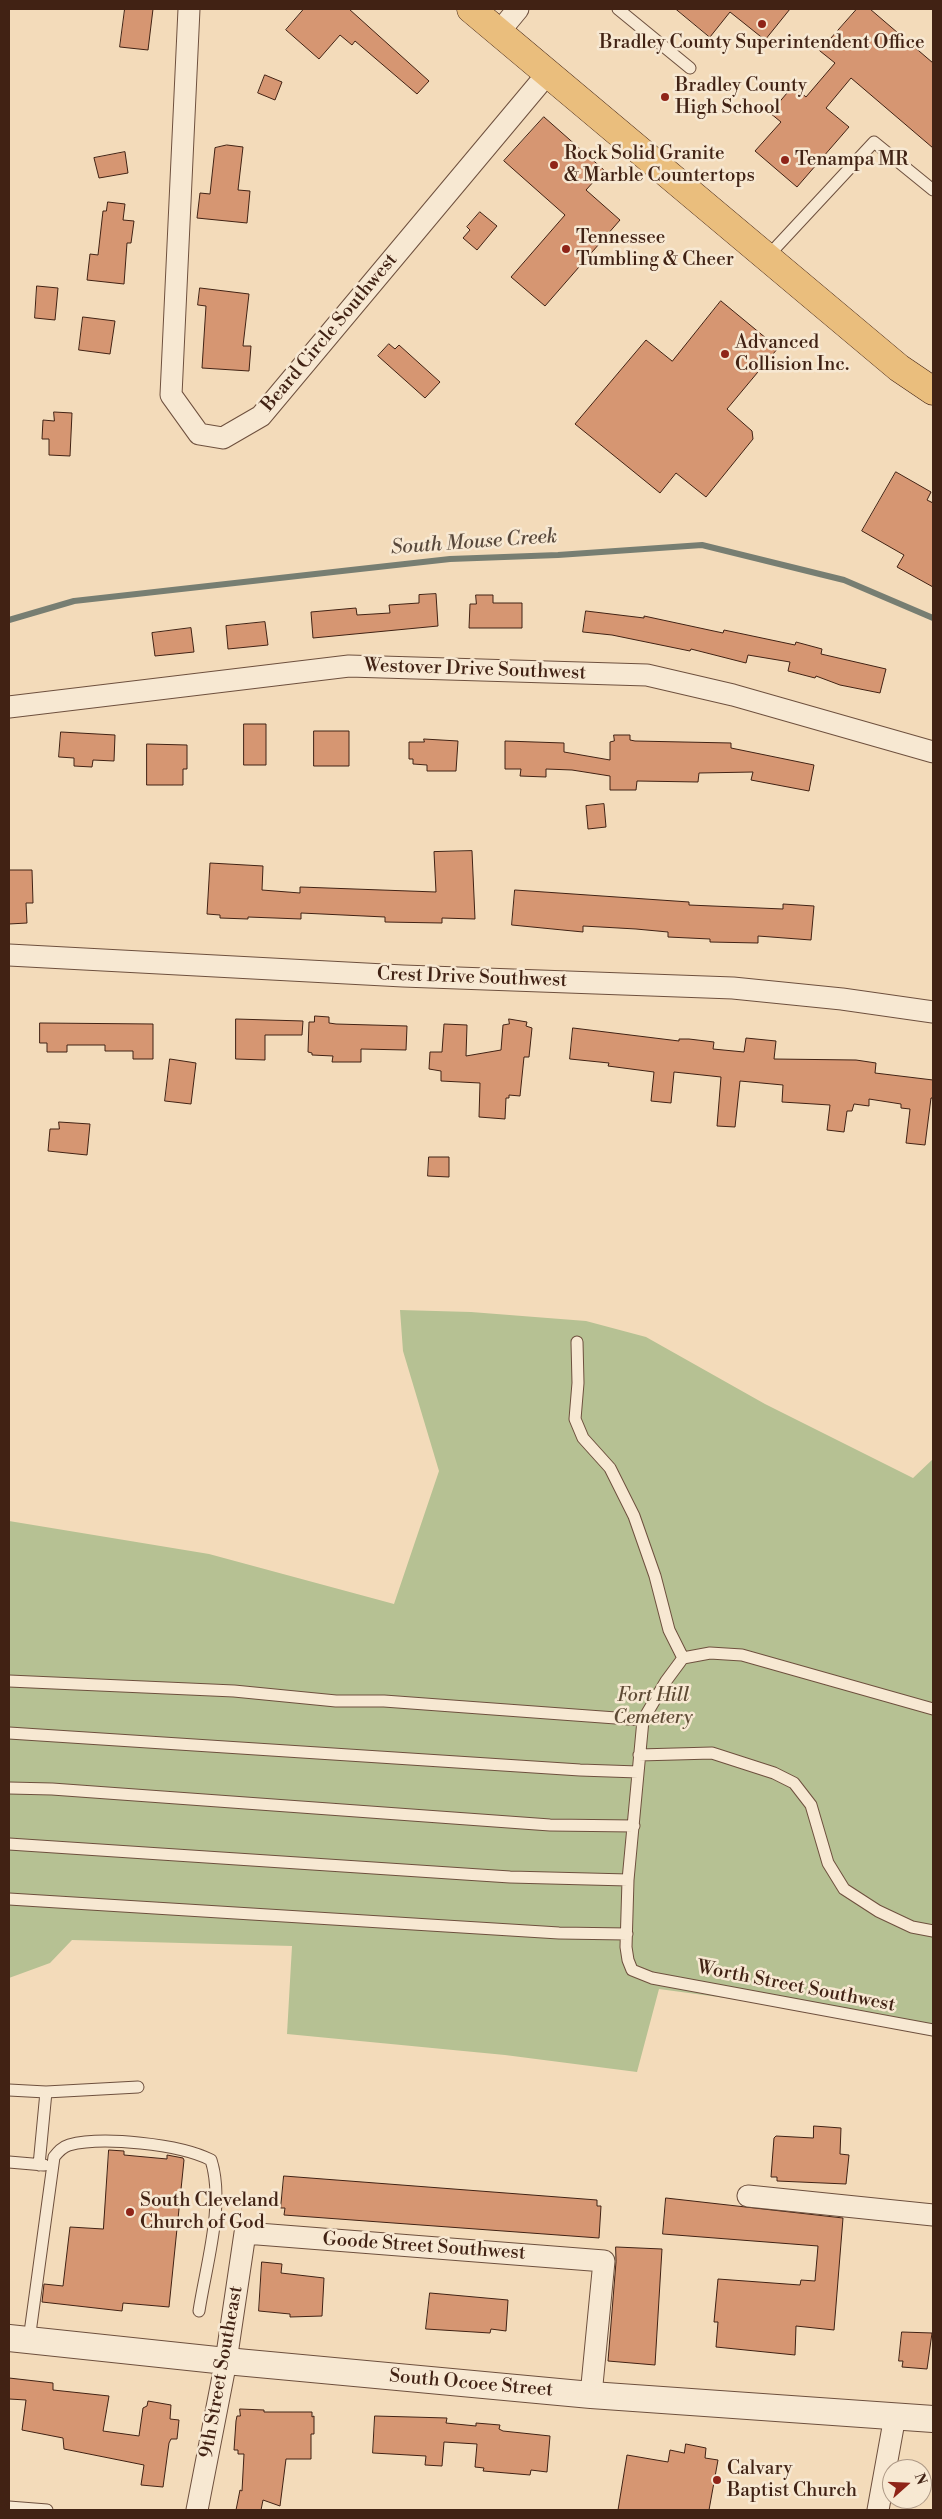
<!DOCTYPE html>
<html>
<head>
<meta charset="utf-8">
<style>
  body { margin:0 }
  #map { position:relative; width:942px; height:2519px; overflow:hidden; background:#f3dbba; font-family:"Libre Bodoni",serif }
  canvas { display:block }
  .frame { position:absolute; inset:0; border:10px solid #412214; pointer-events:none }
  .north { position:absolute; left:882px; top:2459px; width:50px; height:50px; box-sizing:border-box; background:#f7e8d2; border:1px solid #ae9986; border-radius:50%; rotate:70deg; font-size:14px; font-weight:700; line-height:20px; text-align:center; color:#412214 }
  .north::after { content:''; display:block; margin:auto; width:18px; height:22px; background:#8f2418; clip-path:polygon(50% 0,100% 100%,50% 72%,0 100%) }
</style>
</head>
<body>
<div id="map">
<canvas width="942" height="2519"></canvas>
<div class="frame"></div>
<div class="north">N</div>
</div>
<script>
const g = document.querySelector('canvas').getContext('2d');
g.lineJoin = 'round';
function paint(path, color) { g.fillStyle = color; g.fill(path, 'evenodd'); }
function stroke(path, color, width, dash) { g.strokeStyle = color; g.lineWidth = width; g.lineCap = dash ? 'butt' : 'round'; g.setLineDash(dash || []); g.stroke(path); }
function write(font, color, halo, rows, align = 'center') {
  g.font = font + ' "Libre Bodoni",serif'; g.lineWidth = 5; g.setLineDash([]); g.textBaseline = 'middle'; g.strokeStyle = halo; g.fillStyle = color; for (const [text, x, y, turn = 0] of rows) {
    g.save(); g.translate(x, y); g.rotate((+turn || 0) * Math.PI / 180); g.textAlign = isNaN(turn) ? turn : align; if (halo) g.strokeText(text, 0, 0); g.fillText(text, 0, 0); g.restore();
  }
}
paint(new Path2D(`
  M400,1310L471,1312L586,1321L646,1337L765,1404L913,1478L933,1459V2026L659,1989L637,2072L505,2055L287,2034L292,1946L72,1940L50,1963L9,1978V1521L209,1554L394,1604L439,1471L403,1351Z`), '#b6c193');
stroke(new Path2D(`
  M9,620L74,601L351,570L450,559L558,555L702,545L844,580L933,618`), '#777e72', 6);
const building = new Path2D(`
  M125,9H153L148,50L120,47Z
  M304,9H349L429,81L417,94L355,41L352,45L340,35L319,59L286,30Z
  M676,9H790L765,40L730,12L710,37Z
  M857,9H870L933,63V148L851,78L826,108L849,127L797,187L755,151L781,122L770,113L793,86L806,97L835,63L820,51Z
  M265,75L282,82L275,100L258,93Z
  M544,117L604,170L586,190L620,220L545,306L511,277L565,215L504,161Z
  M227,145L243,147L238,190L250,191L247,223L197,218L200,193L210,194L215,148Z
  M125,152L128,173L99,178L94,158Z
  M108,202L125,204L123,220L134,221L131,243H127L124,284L87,280L90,254L98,255L103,211H106Z
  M480,212L497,226L477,250L463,238L470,230L467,227Z
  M37,286L58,288L55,320L35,318Z
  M200,288L249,294L243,346H251L249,371L202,368L206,306L198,305Z
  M721,301L778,348L727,409L752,431L753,439L706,497L676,473L660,493L575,424L646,340L672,361Z
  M83,317L115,321L110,354L79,350Z
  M389,344L395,349L399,345L440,382L425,398L378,356Z
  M54,412L72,413L70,456L49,455V439H42L43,420L54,421Z
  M896,472L931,492L927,500L933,503V587L897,567L904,555L862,531Z
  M436,594L438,626L313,638L311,612L356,608L357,615L390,613L389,605L419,603V595Z
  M476,595H493V603H522V628H469L470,604H476Z
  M586,611L644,618V616L723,633L724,630L795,645L796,642L822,649L821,654L886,669L880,693L840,685L816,676L815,678L788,671L790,662L748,655L746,663L691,649L690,651L612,635L583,632Z
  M265,622L268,645L228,649L226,626Z
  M191,628L194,652L155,656L152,633Z
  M244,724H266V765H244Z
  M314,731H349V766H314Z
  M61,732L115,735L114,761L93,760L92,767L74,766V758L59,757Z
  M614,735H630V740L635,741L731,743V748L814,765L809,791L751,780L753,772L699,773L698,782L637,781L636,790H610V776L572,770L546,769V777L520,776L521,769H505V741L564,743V752L610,760V742L614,741Z
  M424,739L458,741L456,771H427V765L413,764V759H409V742H424Z
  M147,744L187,745V769H183V785H147Z
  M604,804L606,827L588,829L586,806Z
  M472,851L475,919L442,918V923L385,922V917L301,913V919L248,917V919L220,918V915L207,914L210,863L263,866L262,890L300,893V887L436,892L434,852Z
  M9,870H32L33,903H26L27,923L9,924Z
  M515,890L689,902V905L783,909V904L814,906L811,940L758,936V943L710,942V939L668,937V932L636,929L583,926V932L512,925Z
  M315,1016L329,1017V1023L336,1024L407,1026L406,1050L361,1049V1062H332L333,1056L312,1055V1053L308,1052L309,1022H314Z
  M236,1019L303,1021L302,1035H265V1060L236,1059Z
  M509,1019L527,1022L526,1026L532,1028L529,1057H524L520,1096L509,1095V1098H506L505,1119L479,1117L480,1083L441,1081V1071L429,1069L430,1052H442L444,1024L467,1025L466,1056L501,1050L503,1025L509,1024Z
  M40,1023L153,1024V1059H133V1051H105V1045H67V1052H47V1043H40Z
  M573,1028L679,1041V1039H689L714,1042L713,1049L744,1052L746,1038L776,1041L774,1059L856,1060L876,1063L875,1073L933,1080V1098H931L925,1145L906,1143L910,1109L901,1108V1104L869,1099V1106L854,1104L852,1111H847L844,1132L827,1130L830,1105L782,1102L783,1085L740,1081L735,1127L717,1126L721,1077L674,1072L671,1103L651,1101L654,1072L608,1066L609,1063L570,1059Z
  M170,1059L196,1063L191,1104L165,1101Z
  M59,1122L90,1124L87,1155L48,1151L50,1129H59Z
  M429,1157H449V1177L428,1176Z
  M814,2126L841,2128L840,2154L849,2155L846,2184L777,2181V2177H771L774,2138L776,2136L813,2138Z
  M109,2150L124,2151V2155L167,2159V2155L183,2158L184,2160L169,2307L123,2303L122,2311L42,2302L44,2284L63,2286L70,2227L103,2229Z
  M284,2176L597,2200V2206H601L599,2238L284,2215L285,2208H281Z
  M666,2198L843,2218L834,2330L796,2326L795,2355L716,2347L718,2322H714L718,2279L800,2285L801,2280L815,2281L818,2246L663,2234Z
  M616,2247L662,2249L655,2365L608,2361L616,2262Z
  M262,2262L282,2264L281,2273L324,2278L322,2316L290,2317V2314L259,2311Z
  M430,2293L508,2300L506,2331L491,2329L490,2333L426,2329Z
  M902,2332L932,2333L927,2369L902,2367L903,2361H899Z
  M9,2378L53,2383V2390L109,2396L103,2431L139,2436L143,2408L147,2406L148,2401L171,2405L170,2419L179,2420L177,2439H171L169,2443L163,2487L141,2485L144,2465L64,2449L63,2438L22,2430L26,2400L9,2399Z
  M240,2409L264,2410V2412H312V2417L314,2416V2434H311V2459H286L280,2506L263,2500L261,2510H236L240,2490L242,2491L244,2454H238V2450H234L236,2421L237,2416H240Z
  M375,2416L447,2418L446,2423L476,2426V2423L500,2425L499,2429L503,2431L550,2436L547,2472L531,2470L530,2475L483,2471L484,2468L475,2467L477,2444L444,2442L442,2466L425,2465L426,2456L373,2453Z
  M686,2444L706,2448L705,2458L718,2460L709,2510H618L627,2455L668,2462L670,2450L684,2453Z`);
paint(building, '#d69672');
stroke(building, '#412214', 1);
const service = new Path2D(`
  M618,9L690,68
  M767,257L874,142L933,190
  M577,1342L578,1383L575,1419L583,1438L610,1468L634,1516L655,1576L669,1630L683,1658
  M9,1681L234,1691L336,1701H384L643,1720
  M933,1709L742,1655L710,1653L683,1658L666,1681L643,1720L628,1880L626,1947L628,1960L632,1970L652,1978L933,2030
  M9,1733L580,1770L638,1772
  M639,1755L712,1753L774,1773L794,1783L811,1805L828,1863L844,1889L878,1911L912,1927L933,1931
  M9,1788L52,1789L550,1825L634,1826
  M9,1844L510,1877L628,1880
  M9,1899L559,1933L627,1934
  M9,2090L46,2092
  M9,2162L44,2165
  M39,2165L46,2092L138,2087
  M29,2340L54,2157C58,2152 62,2147 69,2145C102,2136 180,2144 211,2160C225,2204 206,2265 199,2311
  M9,2507L47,2510`);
const minor = new Path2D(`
  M189,9L171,395L199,434L223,438L261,416L548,73
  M499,32L518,9
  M9,707L349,666L647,675L733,695L933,752
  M9,955L403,976L733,988L842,999L933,1012
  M748,2196L933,2215
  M197,2510L226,2361L245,2233L604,2261L591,2395
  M878,2510L895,2416`);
const tertiary = new Path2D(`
  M9,2338L226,2361L591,2395L933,2419`);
const primary = new Path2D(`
  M471,9L899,368L933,391`);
stroke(service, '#6e503e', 13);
stroke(minor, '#6e503e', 23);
stroke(tertiary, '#6e503e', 28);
stroke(primary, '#412214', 29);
stroke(service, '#f7e8d2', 11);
stroke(minor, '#f7e8d2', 21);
stroke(tertiary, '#f7e8d2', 26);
stroke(primary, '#eabe7d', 28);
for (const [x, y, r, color] of [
  [762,24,5,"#8f2418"],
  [665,97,5,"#8f2418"],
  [785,160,5,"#8f2418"],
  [554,165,5,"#8f2418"],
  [566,249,5,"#8f2418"],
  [725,354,5,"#8f2418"],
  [130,2212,5,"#8f2418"],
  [717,2480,5,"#8f2418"]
]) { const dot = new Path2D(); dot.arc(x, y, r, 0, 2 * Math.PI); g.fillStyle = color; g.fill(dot); stroke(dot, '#f7e8d2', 2); }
write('19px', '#412214', '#f7e8d2', [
  ["Bradley County Superintendent Office",762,43,"center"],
  ["Bradley County",675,86],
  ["High School",675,108],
  ["Rock Solid Granite",564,154],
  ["& Marble Countertops",564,176],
  ["Tenampa MR",795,160],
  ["Tennessee",576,238],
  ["Tumbling & Cheer",576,260],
  ["Advanced",735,343],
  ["Collision Inc.",735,365],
  ["South Cleveland",140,2201],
  ["Church of God",140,2223],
  ["Calvary",727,2469],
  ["Baptist Church",727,2491]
], 'left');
write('19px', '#412214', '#f7e8d2', [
  ["Beard Circle Southwest",330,333,-50],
  ["Westover Drive Southwest",475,670,2],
  ["Crest Drive Southwest",472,978,2],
  ["Worth Street Southwest",796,1987,11],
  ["Goode Street Southwest",424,2247,4],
  ["9th Street Southeast",222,2372,-80],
  ["South Ocoee Street",471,2384,5]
]);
write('italic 19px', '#5e4a34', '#f7e8d2', [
  ["Fort Hill",653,1696],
  ["Cemetery",653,1718]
]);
write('italic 20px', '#58483b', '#f7e8d2', [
  ["South Mouse Creek",474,543,-4]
]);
</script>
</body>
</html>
